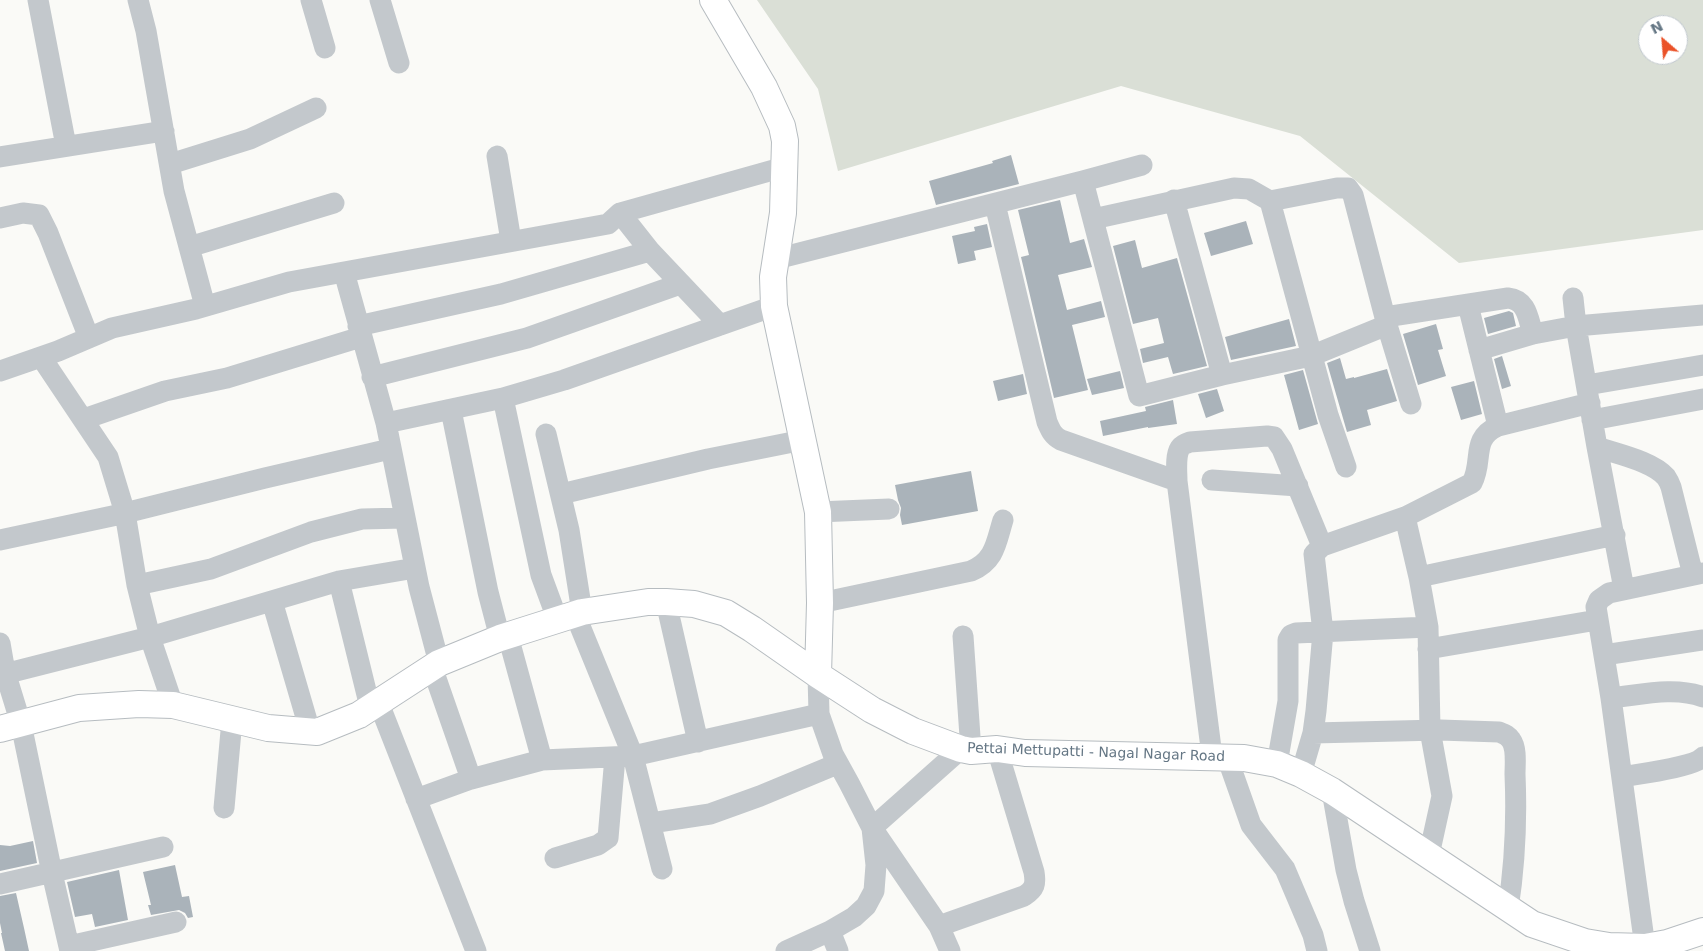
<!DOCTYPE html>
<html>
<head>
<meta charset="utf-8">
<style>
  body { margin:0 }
  #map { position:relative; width:1703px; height:951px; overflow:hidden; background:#fafaf7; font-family:"DejaVu Sans",sans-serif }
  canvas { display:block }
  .north { position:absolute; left:1638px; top:15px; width:50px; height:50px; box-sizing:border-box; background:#fff; border:1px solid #c1c8ce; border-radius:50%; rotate:333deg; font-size:14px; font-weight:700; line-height:20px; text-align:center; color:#647684 }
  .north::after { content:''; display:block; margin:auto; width:18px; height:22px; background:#ea5228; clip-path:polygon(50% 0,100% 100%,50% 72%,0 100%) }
</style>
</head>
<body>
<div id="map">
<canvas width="1703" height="951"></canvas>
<div class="north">N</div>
</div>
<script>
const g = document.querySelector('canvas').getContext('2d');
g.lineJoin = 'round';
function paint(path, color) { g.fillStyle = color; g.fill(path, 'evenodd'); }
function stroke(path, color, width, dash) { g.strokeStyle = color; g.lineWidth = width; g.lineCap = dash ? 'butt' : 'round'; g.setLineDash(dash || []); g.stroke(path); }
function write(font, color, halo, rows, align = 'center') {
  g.font = font + ' "DejaVu Sans",sans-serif'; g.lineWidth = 5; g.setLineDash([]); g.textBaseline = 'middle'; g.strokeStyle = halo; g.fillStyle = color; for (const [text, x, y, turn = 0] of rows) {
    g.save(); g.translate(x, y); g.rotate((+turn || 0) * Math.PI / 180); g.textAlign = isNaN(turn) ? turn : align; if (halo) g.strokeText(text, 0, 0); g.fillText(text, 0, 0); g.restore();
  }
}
paint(new Path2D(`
  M757,0H1703V230L1459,263L1300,136L1121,86L838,171L818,89ZM1648,25H1678V55H1648Z`), '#dadfd6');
paint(new Path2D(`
  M1011,155L1019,184L936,205L929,181L993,163L992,161Z
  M1060,200L1070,243L1084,239L1092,267L1058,275L1067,310L1101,301L1105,317L1072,325L1088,390L1054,398L1021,257L1029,255L1018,210Z
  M1246,221L1253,244L1211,256L1204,233Z
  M987,224L992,247L974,251L976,260L958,264L952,236L975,231L974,227Z
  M1135,240L1142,268L1177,258L1207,366L1173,374L1168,357L1143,363L1140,349L1164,343L1158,318L1133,324L1113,246Z
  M1509,311L1513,313L1516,326L1488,334L1484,318Z
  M1289,319L1296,346L1231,360L1225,337Z
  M1436,324L1443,349L1438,350L1446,376L1418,385L1403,334Z
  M1502,356L1511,386L1502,389L1494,359Z
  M1340,358L1346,379L1354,377V378L1387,369L1397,401L1367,410L1371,425L1347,432L1327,363Z
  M1303,370L1318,424L1299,430L1284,375Z
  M1120,371L1124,388L1092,395L1087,379Z
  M1023,374L1027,394L998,401L993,381Z
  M1474,381L1482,414L1461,420L1451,387Z
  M1217,389L1224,411L1206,418L1198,394Z
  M1173,400L1177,424L1148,428V427L1103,436L1100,421L1146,411L1145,407Z
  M971,471L978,511L902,525L900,515L901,508L898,500L895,485Z
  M33,841L37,863L0,871V845L10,846Z
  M175,865L182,897L189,896L193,917L188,918L185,913L179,910L151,915L148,905H151L143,872Z
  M119,870L128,920L95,927L92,914L75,917L67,882Z
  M16,893L24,928L29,951H5L1,933H2L0,923V896Z`), '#aab3ba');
const major = new Path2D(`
  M713,0L764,87L782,126L785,141L783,213L773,277L774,306L818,512L820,603L818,675
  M0,729L79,708L139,704L173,705L268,728L317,732L359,715L439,663L500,638L582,612L648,602H666L694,604L726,613L752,629L818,675L872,710L913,731L961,749L971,751L997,749L1025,753L1244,758L1277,764L1301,774L1332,791L1532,924L1585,942L1609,946L1645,947L1667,943L1703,931`);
stroke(major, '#b6bcc0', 28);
stroke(new Path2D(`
  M38,0L66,146
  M138,0L146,31L174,191L205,306
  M311,0L325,48
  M380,0L399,63
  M497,156L511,241
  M0,157L164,131
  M170,164L250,139L316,108
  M1083,181L1139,396L1222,375L1311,356L1387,325
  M1174,200L1222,375
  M1270,201L1328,415L1346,467
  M995,204L1047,422C1051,431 1053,436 1061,440L1177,481L1212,756
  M620,213L650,251L720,325
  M0,218L23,213L39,215L48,233L89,338
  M1093,219L1234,188L1249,189L1270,201L1337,188H1348L1353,195L1387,325L1411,404
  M189,247L334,203
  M776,259L1083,181L1142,165
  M344,272L386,423L419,587L439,663
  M1573,298L1576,326L1597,447L1624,589
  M1468,305L1498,426
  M1385,317L1508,298C1527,300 1528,318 1533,334
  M358,326L501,294L650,251
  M1479,350L1533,334L1576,326L1703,315
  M41,357L108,457L125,513L137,585L150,637L173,705
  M0,371L58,351L112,328L196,309L289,282L608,224L620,213L784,167
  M372,377L527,338L680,284
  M1587,385L1703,365
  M503,398L541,575L558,621
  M451,410L488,592L500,638
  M84,419L165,391L227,378L361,337
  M1592,420L1703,399
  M386,423L503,398L564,380L774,306
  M546,434L569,530L582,612
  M1597,447C1617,454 1652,461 1666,477C1668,480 1670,484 1671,487L1693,575
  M1212,480L1298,486
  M1177,481C1177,472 1175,456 1180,448C1182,445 1187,443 1190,442L1267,436L1274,437L1282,449L1322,546
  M561,494L708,459L803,440
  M818,512L889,509
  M1405,517L1419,577L1428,627L1430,730L1442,796L1429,855
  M0,540L117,515L265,478L390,449
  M1419,577L1615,535
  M339,581L370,707
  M137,585L211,569L311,532L362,519L404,518
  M272,601L310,731
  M666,602L698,742
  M820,603L971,571C995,561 996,543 1003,520
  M575,614L633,756L662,869
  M508,636L542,760
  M963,636L971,751
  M0,643L5,672L21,724L52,873L70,951
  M1428,649L1597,620
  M1604,655L1703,640
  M432,667L471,779
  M0,675L150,637L339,581L415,568
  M1611,698C1640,695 1675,686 1703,697
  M378,701L476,951
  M1313,733L1440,730L1499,732C1504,734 1508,735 1511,740C1517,748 1515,765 1515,774C1517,820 1515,864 1508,909
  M1227,757L1251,825L1285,869L1313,935L1317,951
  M1277,764L1288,701V640L1291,635L1296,633L1428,627
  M1301,774L1313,733L1316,711L1323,632L1314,554L1322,546L1405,517L1472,483C1484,460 1470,439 1498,426L1590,403
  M1622,777C1638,774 1694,767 1703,757
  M1332,791L1346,870L1354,901L1370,951
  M416,799L471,779L542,760L633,756L819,714
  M224,808L232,720
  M651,823L710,814L760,796L837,764
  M555,858L598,845L608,838L615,757
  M0,884L163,847
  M939,926L1024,896C1035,889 1036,884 1034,872L997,749
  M830,931L838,951
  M69,946L176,922
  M1645,947L1611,698L1596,607L1599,600L1609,593L1703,573
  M786,951L830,931L854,917L866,906L874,891L876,865L872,828L849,783L833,754L819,714L818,675
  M950,951L939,926L872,828L961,749`), '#c3c8cc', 21);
stroke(major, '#fff', 26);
write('14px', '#647684', '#fff', [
  ["Pettai Mettupatti - Nagal Nagar Road",1096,753,2]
]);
</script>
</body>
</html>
